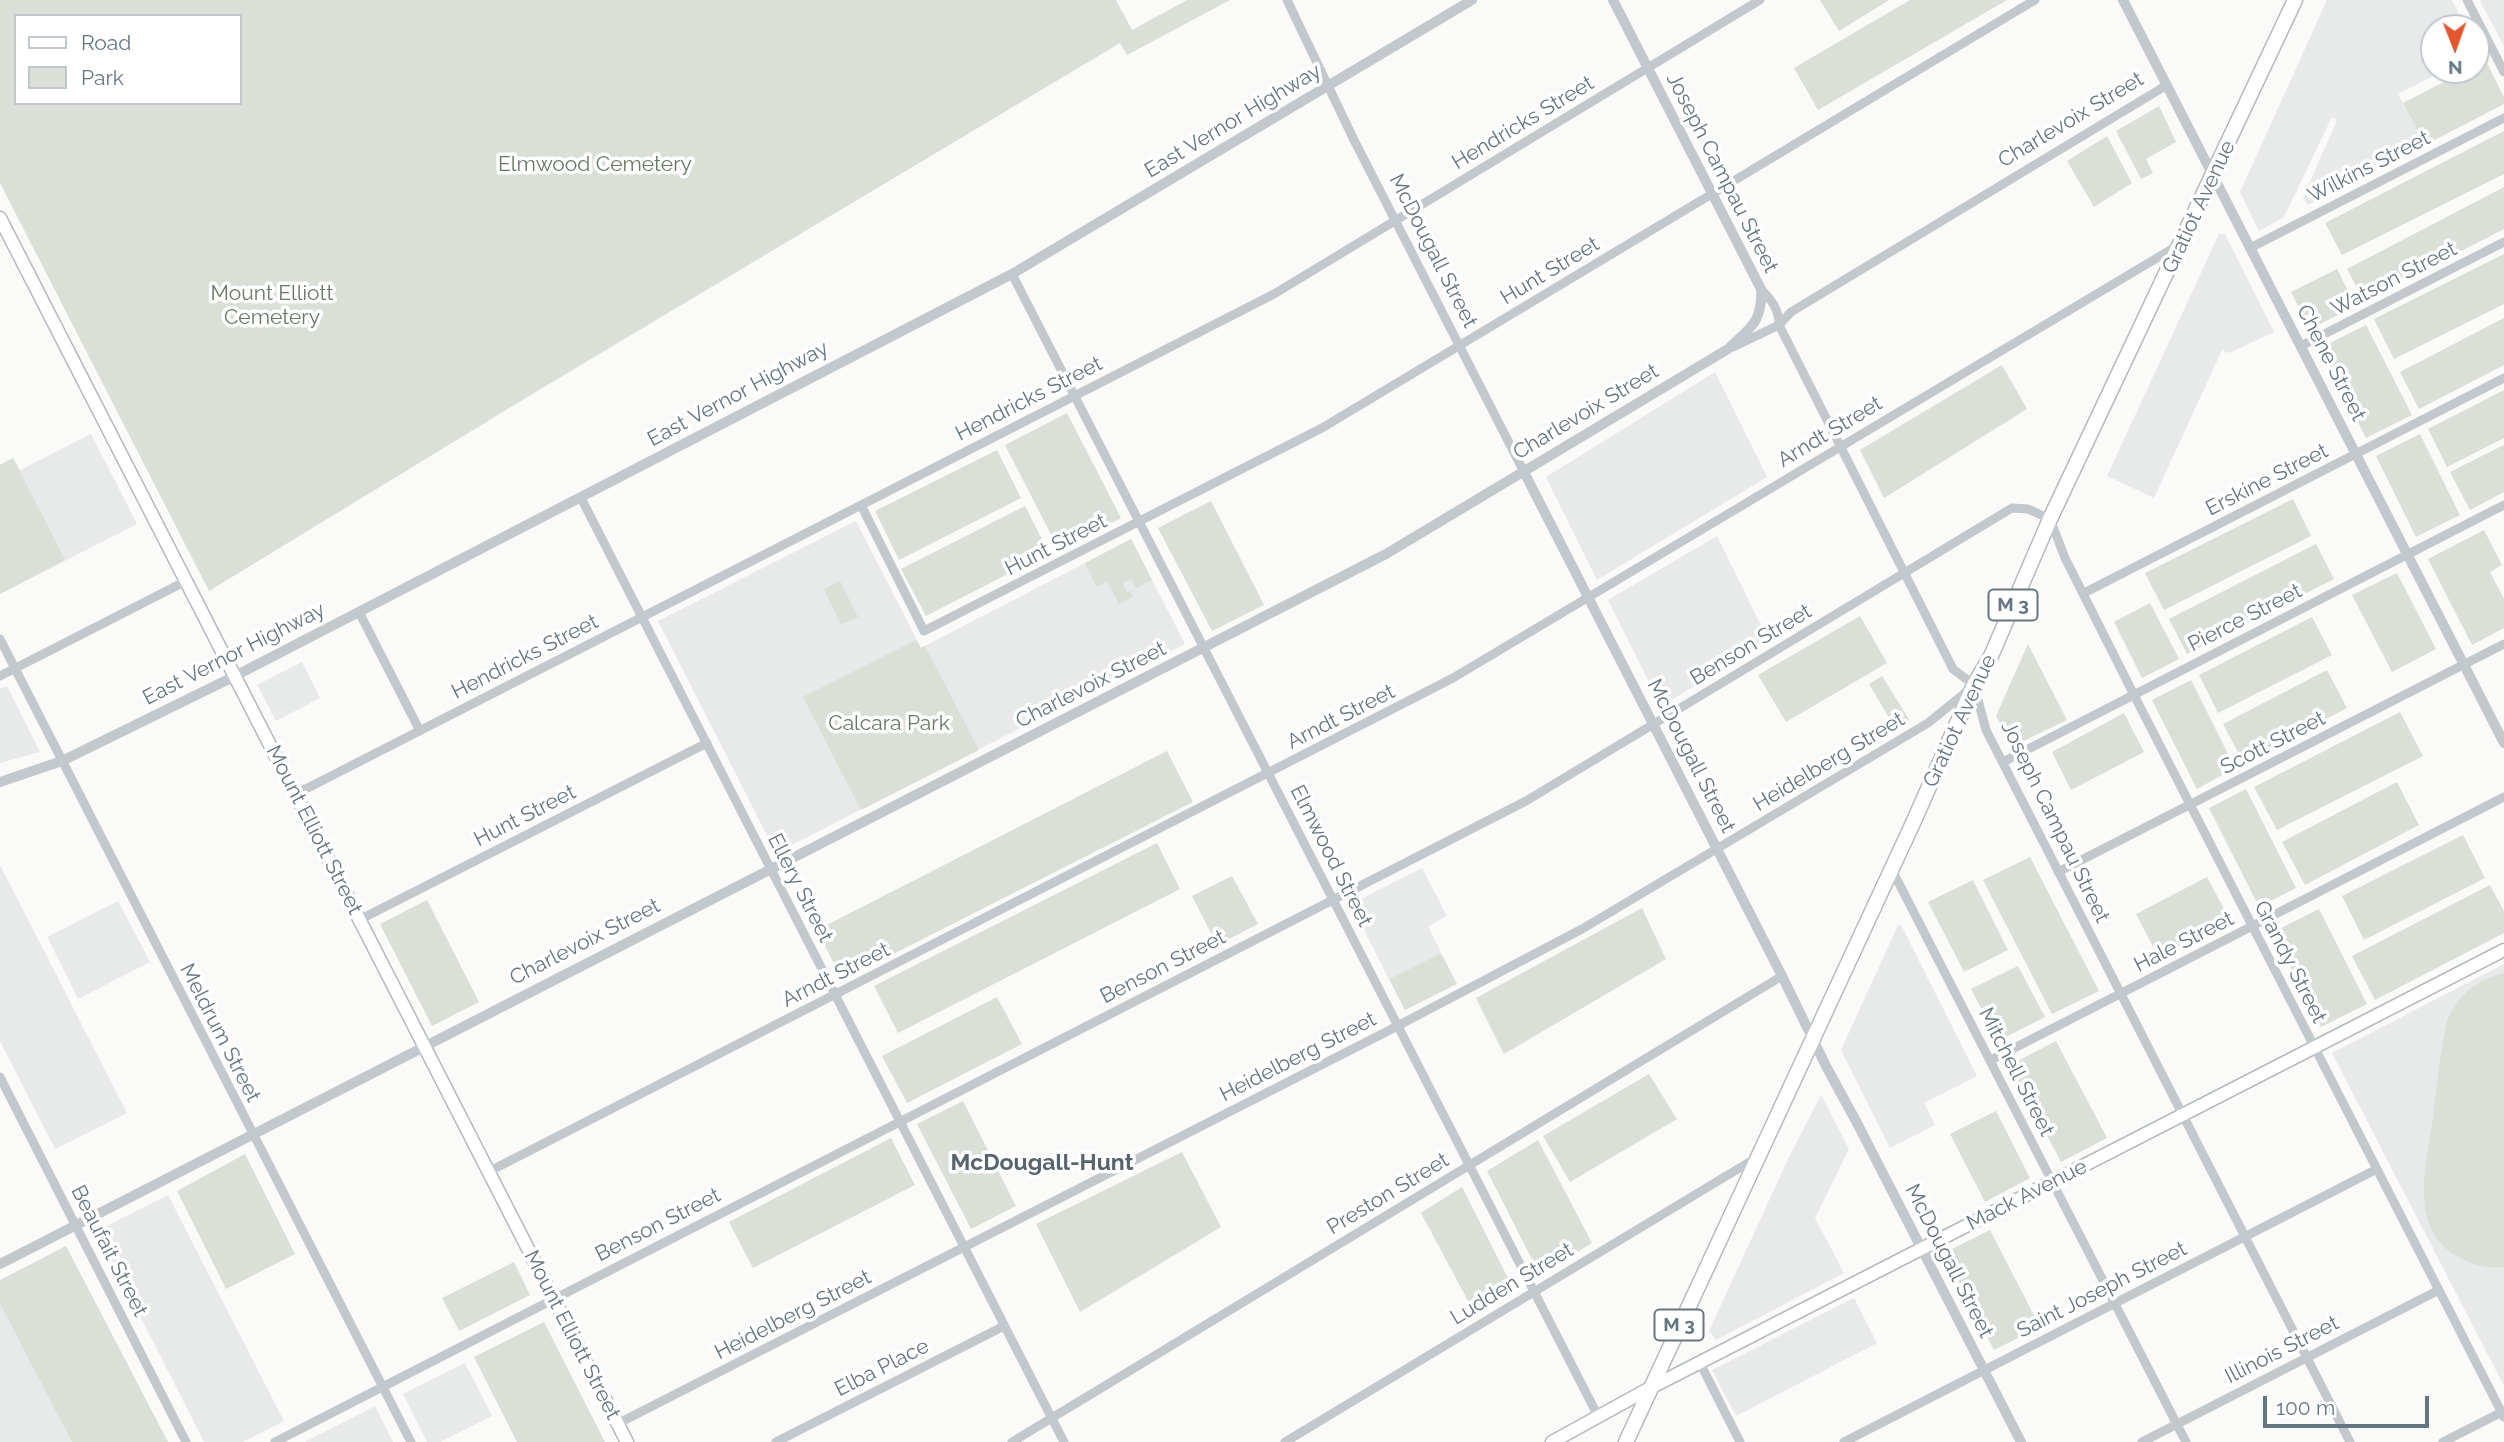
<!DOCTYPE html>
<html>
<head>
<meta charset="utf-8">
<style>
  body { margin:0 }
  #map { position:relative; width:2504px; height:1442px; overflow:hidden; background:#fafaf8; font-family:Raleway,sans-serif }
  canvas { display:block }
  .legend { position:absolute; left:14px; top:14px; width:228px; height:91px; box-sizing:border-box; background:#fff; border:2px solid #c1c8cd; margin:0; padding:9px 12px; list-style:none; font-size:21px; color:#657683 }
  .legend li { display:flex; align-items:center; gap:14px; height:35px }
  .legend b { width:35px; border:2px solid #c1c8cd }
  .north { position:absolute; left:2420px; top:14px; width:70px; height:70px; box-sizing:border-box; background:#fff; border:2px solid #c1c8cd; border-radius:50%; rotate:179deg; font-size:19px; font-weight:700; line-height:28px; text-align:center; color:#657683 }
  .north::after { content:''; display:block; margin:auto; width:24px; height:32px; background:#e4572e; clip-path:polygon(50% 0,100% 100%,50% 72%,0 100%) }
  .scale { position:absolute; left:2263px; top:1396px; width:166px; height:32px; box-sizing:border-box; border:4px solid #657683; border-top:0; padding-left:9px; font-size:21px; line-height:24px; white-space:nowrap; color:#657683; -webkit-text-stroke:5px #fff; paint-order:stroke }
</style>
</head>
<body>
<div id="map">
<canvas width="2504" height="1442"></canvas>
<ul class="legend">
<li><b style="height:9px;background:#fff"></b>Road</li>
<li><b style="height:19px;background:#dadfd7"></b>Park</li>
</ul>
<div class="north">N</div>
<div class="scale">100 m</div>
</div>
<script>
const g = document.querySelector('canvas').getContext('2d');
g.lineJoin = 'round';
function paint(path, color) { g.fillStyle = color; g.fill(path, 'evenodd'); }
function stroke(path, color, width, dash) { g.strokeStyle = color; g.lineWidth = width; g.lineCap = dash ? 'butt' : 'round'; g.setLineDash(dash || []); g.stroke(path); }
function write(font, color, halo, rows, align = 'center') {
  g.font = font + ' Raleway,sans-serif'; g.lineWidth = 7; g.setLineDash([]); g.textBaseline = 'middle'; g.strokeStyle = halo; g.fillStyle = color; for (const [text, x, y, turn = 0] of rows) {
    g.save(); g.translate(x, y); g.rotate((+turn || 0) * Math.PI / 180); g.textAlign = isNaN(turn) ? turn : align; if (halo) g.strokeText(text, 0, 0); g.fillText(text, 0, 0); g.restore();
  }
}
paint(new Path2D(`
  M2327,0H2452L2466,28H2434V70H2445L2398,94L2425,145L2308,205L2303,198L2337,120L2332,117L2284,217L2259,231L2240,192Z
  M2482,0H2504V46L2480,1Z
  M2219,234H2225L2274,332L2229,353L2222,350L2154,498L2107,476Z
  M1715,372L1767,477L1597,580L1546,477Z
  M91,434L137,524L0,594V465L13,458L20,470Z
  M856,521L921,648L1131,539L1185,644L776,853L658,621Z
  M1717,536L1769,642L1661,706L1608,600Z
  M302,662L320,698L276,721L257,685Z
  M7,686L40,752L0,763V689Z
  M0,865L127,1113L55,1149L0,1041Z
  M1422,868L1447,916L1428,926L1441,953L1389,979L1351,904Z
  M118,901L150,962L78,999L47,937Z
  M1898,925H1901L1977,1076L1924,1103L1935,1125L1890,1148L1841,1050Z
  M2504,964V1386L2332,1053Z
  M1821,1095L1849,1149L1815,1218L1844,1273L1716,1340L1709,1331L1789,1157Z
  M168,1195L284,1421L243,1442H204L97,1231Z
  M1854,1298L1877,1343L1736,1416L1712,1370Z
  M0,1304L63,1423L72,1442H0Z
  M465,1363L492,1416L440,1442H427L403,1394Z
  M375,1406L393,1442H305Z`), '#e8e9e9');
paint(new Path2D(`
  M0,0H1116L1132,30L1187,0H1230L1127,55L1120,43L529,396L209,591L0,183ZM16,16H240V103H16Z
  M1820,0H1889L1839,31Z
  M1910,0H2007L1818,110L1794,68Z
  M2486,61L2504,97V104L2425,145L2403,103L2467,70H2476V66Z
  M2159,106L2176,142L2146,159L2153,173L2141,179L2116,131Z
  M2504,131V174L2342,255L2325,223Z
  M2107,136L2132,183L2094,207L2067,161Z
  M2504,187V229L2364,301L2347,269Z
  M2504,254V304L2394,359L2374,319Z
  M2337,269L2356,306L2310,329L2291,292Z
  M2504,318V365L2419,409L2400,372Z
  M2366,325L2412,415L2366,438L2320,348Z
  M2002,365L2027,409L1884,498L1860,450Z
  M2504,390V438L2447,467L2428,429Z
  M1067,413L1121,518L1059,550L1005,445Z
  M2420,434L2460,515L2416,537L2376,456Z
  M2504,445V492L2470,510L2450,472Z
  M997,450L1021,498L899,560L875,511Z
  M13,458L65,560L0,594V465Z
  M2293,499L2311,536L2164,610L2145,573Z
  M1211,501L1264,605L1212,631L1158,528Z
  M1025,506L1049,553L926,616L901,569Z
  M2484,530L2502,565L2490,572L2504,599V628L2472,645L2428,559Z
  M1131,539L1152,580L1136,588L1131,579L1123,583L1127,592L1130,591L1133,597L1119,604L1107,582L1097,587L1085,563Z
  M2316,544L2334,579L2187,654L2169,619Z
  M2397,573L2436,649L2392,672L2352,595Z
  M840,581L858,617L841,625L824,589Z
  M2150,603L2179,659L2142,678L2114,622Z
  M1860,616L1887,663L1786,722L1758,675Z
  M2312,617L2332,655L2218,713L2199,675Z
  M916,640L921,648L925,646L979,750L861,810L803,697Z
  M2028,644L2067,720L2013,746L1996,716Z
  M2327,670L2347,708L2243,762L2223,724Z
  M1882,676L1910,721L1892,731L1891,728L1894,726L1869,684Z
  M2191,680L2235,768L2197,789L2152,700Z
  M2400,712L2423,756L2277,830L2254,787Z
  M2124,713L2144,752L2071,790L2052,752Z
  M1167,751L1193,802L842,980L817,930Z
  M2397,782L2419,825L2305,885L2282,842Z
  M2246,789L2296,888L2259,907L2209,808Z
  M2463,835L2485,878L2364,940L2342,896Z
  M1157,843L1180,889L898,1033L874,986Z
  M2030,857L2099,991L2052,1014L1983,880Z
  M1232,876L1258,924L1217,945L1192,896Z
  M2207,877L2231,922L2160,960L2136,914Z
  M1973,880L2008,950L1964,972L1928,902Z
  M2490,885L2504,911V933L2375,1000L2352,956Z
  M427,900L479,1002L432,1026L380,924Z
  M1642,908L1666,959L1504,1054L1476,998Z
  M2319,909L2367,1004L2321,1027L2273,932Z
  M1441,953L1457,984L1405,1010L1389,979Z
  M2018,966L2045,1017L1998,1041L1971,989Z
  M2504,973V1267C2487,1269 2472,1265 2457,1256C2407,1227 2427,1164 2433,1117C2437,1085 2440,1052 2447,1021C2458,995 2477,979 2504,973Z
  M997,997L1022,1044L907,1103L882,1056Z
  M2056,1041L2107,1138L2061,1162L2010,1065Z
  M1649,1074L1677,1119L1570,1182L1543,1136Z
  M963,1101L1016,1206L971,1229L917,1124Z
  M1996,1111L2030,1178L1985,1202L1950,1134Z
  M891,1138L915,1185L753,1268L729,1222Z
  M1538,1140L1592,1243L1540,1275L1487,1171Z
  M1182,1152L1221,1227L1080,1312L1036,1224Z
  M245,1154L295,1254L226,1289L177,1191Z
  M1462,1187L1515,1292L1475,1314L1421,1213Z
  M1990,1230L2040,1327L1994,1350L1944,1253Z
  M66,1246L168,1442H72L0,1304V1280Z
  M514,1262L530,1295L459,1331L442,1298Z
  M544,1322L605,1442H517L474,1357Z`), '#dadfd7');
const secondary = new Path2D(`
  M0,218L627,1442
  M1552,1442L1650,1388L2504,950`);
const primary = new Path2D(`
  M1626,1442L1913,823L1974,685L1991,656L2050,519L2295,0`);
stroke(secondary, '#b3babf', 15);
stroke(primary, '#b5babe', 17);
stroke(new Path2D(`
  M1287,0L1354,140L1524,472
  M2467,0L2504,72
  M2250,248L2504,118
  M1012,274L1599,1418
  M1761,289C1772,301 1779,309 1779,325L1953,669L1974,685L1986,730L2350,1442
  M2301,346L2504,242
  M1733,347L1779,325L1791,312L2167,85
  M581,498L1064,1442
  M861,505L924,631L1322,428L2035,0
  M2084,593L2504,378
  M359,612L420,731
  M0,639L411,1442
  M0,676L186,581
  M2003,762L2504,505
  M296,794L1274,294L1760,0
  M1891,868L2186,1442
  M2058,872L2504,644
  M359,920L707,743
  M1991,1060L2504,797
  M0,1077L186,1442
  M488,1172L1453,678L2177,246
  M1700,1363L1740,1442
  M617,1424L1384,1033L1582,929L1928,723L1970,689
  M275,1442L1526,801L2012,508L2028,509L2050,519L2065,558L2134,695L2504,1417
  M776,1442L1004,1326
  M1012,1442L1782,976
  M1285,1442L1756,1158
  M1844,1442L2377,1169
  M2142,1442L2439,1290
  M2443,1442L2504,1411`), '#c3c8cc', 9);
stroke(new Path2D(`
  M2123,0L2504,743
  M1524,472L1782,976L1827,1068L1857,1123L2021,1442
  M0,782L62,761L235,676L1012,274L1472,0
  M0,1264L1386,554L1728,349C1750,328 1763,322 1761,289L1613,0`), '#c3c8cc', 10);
stroke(secondary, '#fff', 12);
stroke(primary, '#fff', 14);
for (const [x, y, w] of [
  [2013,605,49],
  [1679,1325,49]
]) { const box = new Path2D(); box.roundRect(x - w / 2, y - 15.5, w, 31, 5); g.fillStyle = '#fff'; g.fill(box); stroke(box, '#657683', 2); }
write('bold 19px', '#657683', null, [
  ["M 3",2013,605],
  ["M 3",1679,1325]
]);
write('21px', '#657683', '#fff', [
  ["Charlevoix Street",2071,120,-31],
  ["East Vernor Highway",1233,121,-31],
  ["Hendricks Street",1523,123,-31],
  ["Wilkins Street",2369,167,-27],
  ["Joseph Campau Street",1722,173,63],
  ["Gratiot Avenue",2199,207,-65],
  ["McDougall Street",1433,251,63],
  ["Hunt Street",1550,271,-31],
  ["Watson Street",2394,279,-27],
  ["Chene Street",2331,363,63],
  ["East Vernor Highway",738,394,-28],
  ["Hendricks Street",1029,399,-27],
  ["Charlevoix Street",1586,412,-31],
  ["Arndt Street",1830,432,-31],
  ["Erskine Street",2267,480,-27],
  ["Hunt Street",1056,545,-27],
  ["Pierce Street",2245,618,-27],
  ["Benson Street",1751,645,-31],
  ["East Vernor Highway",234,654,-27],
  ["Hendricks Street",525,657,-27],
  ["Charlevoix Street",1091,685,-27],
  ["Arndt Street",1341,717,-27],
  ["Gratiot Avenue",1960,721,-65],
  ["Scott Street",2273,743,-27],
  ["McDougall Street",1691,756,63],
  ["Heidelberg Street",1829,762,-31],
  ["Hunt Street",525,816,-27],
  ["Joseph Campau Street",2055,822,64],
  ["Mount Elliott Street",314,830,63],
  ["Elmwood Street",1331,856,63],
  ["Ellery Street",800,888,63],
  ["Charlevoix Street",585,942,-27],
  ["Hale Street",2184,942,-27],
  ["Grandy Street",2290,962,63],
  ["Benson Street",1163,967,-27],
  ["Arndt Street",836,975,-27],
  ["Meldrum Street",220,1033,63],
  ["Heidelberg Street",1298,1057,-27],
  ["Mitchell Street",2016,1072,63],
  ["Preston Street",1388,1194,-31],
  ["Mack Avenue",2027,1195,-27],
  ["Benson Street",658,1225,-27],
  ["Beaufait Street",109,1251,63],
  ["McDougall Street",1949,1261,63],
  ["Ludden Street",1512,1284,-31],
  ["Saint Joseph Street",2102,1290,-27],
  ["Heidelberg Street",793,1315,-27],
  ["Mount Elliott Street",572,1335,63],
  ["Illinois Street",2282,1350,-27],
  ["Elba Place",882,1368,-27]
]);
write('21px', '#687a64', '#fff', [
  ["Elmwood Cemetery",595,165],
  ["Mount Elliott",272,294],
  ["Cemetery",272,318],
  ["Calcara Park",889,724]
]);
write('bold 23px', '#57646e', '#fff', [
  ["McDougall-Hunt",1042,1163]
]);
</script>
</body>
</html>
